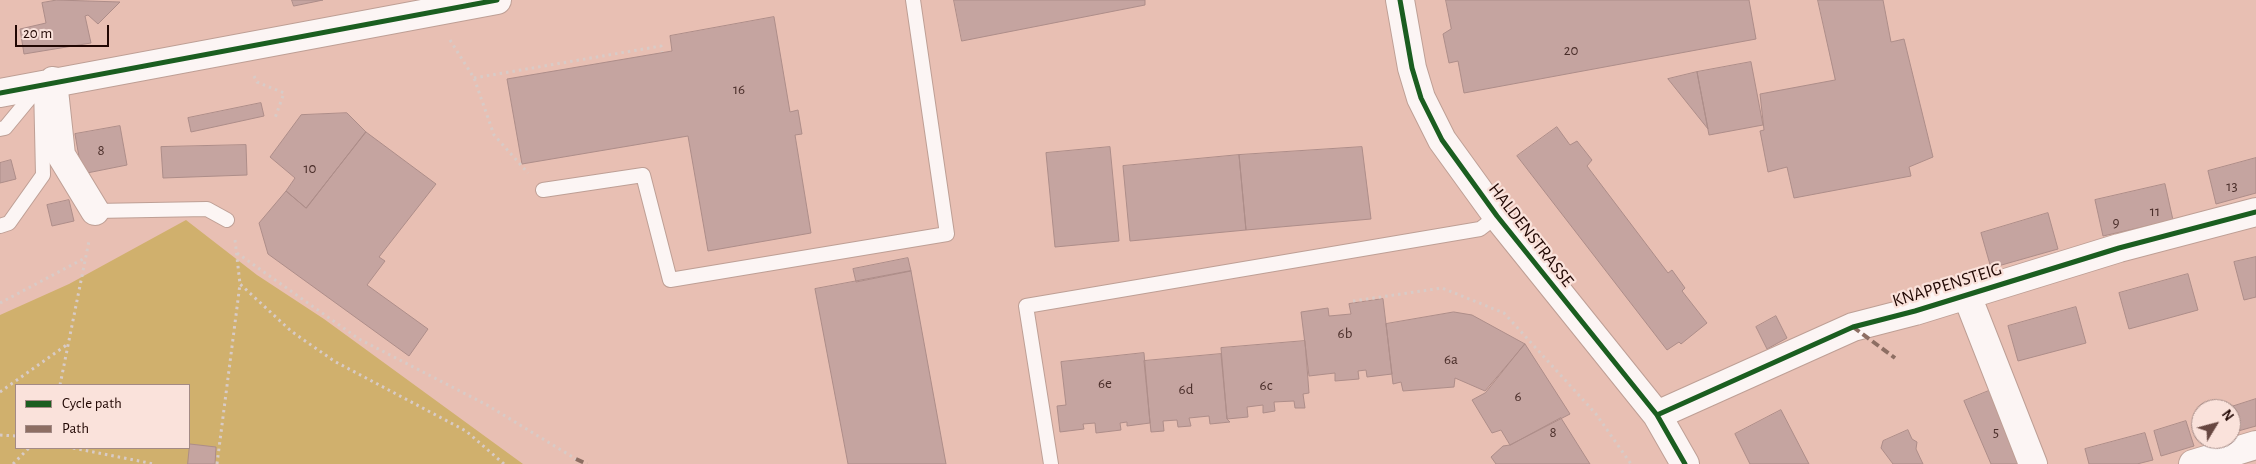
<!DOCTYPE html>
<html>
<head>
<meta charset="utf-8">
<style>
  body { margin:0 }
  #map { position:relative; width:2256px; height:464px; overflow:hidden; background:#e8bfb3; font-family:"Alegreya Sans",sans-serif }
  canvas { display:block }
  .legend { position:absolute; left:15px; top:384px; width:175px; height:65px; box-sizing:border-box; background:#fae2db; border:1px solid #a38a85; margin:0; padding:6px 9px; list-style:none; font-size:15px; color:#210703 }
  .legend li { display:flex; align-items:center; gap:10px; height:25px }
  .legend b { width:25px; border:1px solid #a38a85 }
  .north { position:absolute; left:2191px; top:399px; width:50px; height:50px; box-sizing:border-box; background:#fae2db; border:1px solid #a38a85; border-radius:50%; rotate:53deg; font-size:14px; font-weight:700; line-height:20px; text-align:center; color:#210703 }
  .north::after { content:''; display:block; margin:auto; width:18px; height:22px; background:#674741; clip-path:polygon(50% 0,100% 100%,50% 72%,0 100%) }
  .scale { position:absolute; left:15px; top:25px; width:94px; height:22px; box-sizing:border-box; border:2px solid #210703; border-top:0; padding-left:6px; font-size:15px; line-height:18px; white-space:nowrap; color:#210703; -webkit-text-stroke:4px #fae2db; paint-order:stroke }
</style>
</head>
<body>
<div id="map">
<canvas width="2256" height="464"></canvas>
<ul class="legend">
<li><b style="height:6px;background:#1b5e20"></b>Cycle path</li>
<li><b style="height:6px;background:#8d6e63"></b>Path</li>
</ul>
<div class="north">N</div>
<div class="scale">20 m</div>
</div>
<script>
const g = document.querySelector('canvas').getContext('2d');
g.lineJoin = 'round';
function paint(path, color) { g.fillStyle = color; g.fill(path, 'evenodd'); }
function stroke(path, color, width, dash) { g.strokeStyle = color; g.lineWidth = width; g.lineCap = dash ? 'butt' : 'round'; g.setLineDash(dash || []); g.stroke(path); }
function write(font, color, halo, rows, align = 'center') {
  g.font = font + ' "Alegreya Sans",sans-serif'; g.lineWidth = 4.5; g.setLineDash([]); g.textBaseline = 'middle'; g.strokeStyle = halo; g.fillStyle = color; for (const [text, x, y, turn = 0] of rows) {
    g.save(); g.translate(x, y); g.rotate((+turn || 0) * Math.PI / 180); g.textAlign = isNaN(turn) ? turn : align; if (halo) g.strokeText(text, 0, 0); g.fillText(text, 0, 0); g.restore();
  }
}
paint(new Path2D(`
  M186,220L257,275L324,319L523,464H0V315L69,284ZM16,385H189V448H16Z`), '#d0b06d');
const building = new Path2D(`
  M57,0L120,2L98,24L88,15L85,16L91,43L24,54L20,29L46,23L42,3Z
  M292,0H323L294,6Z
  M954,0H1145V5L962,41Z
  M1446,0H1749L1756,39L1464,93L1458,61L1449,63L1443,34L1451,29Z
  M1818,0H1883L1891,42L1904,39L1933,157L1909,167L1911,176L1794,198L1787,167L1768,172L1760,131L1764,130L1760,94L1835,80Z
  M774,17L790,112L798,110L802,134L795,135L811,233L708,251L688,136L522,164L507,79L672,51L670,36Z
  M1751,62L1763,125L1709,135L1697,72Z
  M1697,72L1708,129L1668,79Z
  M261,103L264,116L191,132L188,118Z
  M347,113L366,132L306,208L286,191L295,178L270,157L301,115Z
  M120,126L127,165L82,174L75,134Z
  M1557,127L1570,145L1577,141L1592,160L1587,166L1668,273L1672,270L1685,288L1682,291L1707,323L1681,344L1679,342L1667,350L1517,156Z
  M366,132L436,184L379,257L385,261L367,285L428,329L409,356L268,254L259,223L286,191L306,208Z
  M246,145L247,175L163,178L161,147Z
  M1110,147L1119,241L1055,247L1046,153Z
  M1362,147L1371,219L1246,230L1239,155Z
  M1239,155L1246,230L1130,241L1123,166Z
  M2256,158V193L2216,204L2208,171Z
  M11,160L16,179L0,183V163Z
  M2165,184L2173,220L2103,236L2095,200Z
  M69,200L74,221L52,226L47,205Z
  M2048,213L2058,249L1991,268L1981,233Z
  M2256,257V297L2244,300L2234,262Z
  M908,258L911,271L856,282L853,269Z
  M911,271L946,464H848L815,289Z
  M2188,274L2198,310L2129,329L2119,293Z
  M1383,299L1392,374L1367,377L1366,370L1358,371L1359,379L1335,381V373L1309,376L1301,312L1328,308L1329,316L1351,314L1349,304Z
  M2076,307L2086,343L2018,361L2008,326Z
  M1454,312L1472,315L1525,344L1485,391L1455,378L1454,387L1403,391L1401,382L1393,384L1386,324Z
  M1776,316L1787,338L1767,349L1756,327Z
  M1305,341L1309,393L1303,394L1305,408H1295L1294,401L1274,402L1275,411L1263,413V405L1247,407L1248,417L1227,419L1221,348Z
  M1525,344L1570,414L1510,445L1501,430L1492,433L1472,400L1485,393Z
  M1144,353L1150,423L1127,426V422L1120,423L1121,430L1096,433L1095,423L1083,424L1084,429L1060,432L1057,406L1066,405L1061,362Z
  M1221,354L1227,419L1230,422L1210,424L1209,416L1189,418L1191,426L1178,427L1177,420L1163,421L1164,431L1151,432L1144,361Z
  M1996,388L2027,464H1991L1964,401Z
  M2256,399V426L2231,433V409H2224Z
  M1781,410L1809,464H1750L1735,434Z
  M1561,418L1590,464H1496L1491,457L1503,446L1510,445Z
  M2186,421L2194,446L2161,456L2154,431Z
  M1908,430L1912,439L1917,442L1916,449L1923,464H1893L1881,448L1883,441Z
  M2145,433L2153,460L2137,464H2089L2085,449Z
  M190,444L216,447L215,464H188Z`);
paint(building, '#c5a4a0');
stroke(building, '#ad8d89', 1);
const service = new Path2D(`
  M0,129L5,128L38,88
  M543,190L643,175L670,280L947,234L913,0
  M95,211L207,209L227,220
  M0,226L9,223L43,175L41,84
  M1051,464L1026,306L1480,229L1497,216`);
const minor = new Path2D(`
  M1400,0L1412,68L1421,98L1442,140L1497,216L1657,415L1685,464
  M53,81L61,155L95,211
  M0,93L497,0
  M1966,293L2033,464
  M1657,415L1853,327L1915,311L2119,248L2256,212
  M2193,464L2256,445`);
stroke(service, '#be9f95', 16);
stroke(minor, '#be9f95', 30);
stroke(new Path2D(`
  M450,40L474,78L494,135L528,173
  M254,76L257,82L284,93L275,118
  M474,78L661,46L662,52
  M235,240L240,284
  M237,253L359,339L487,405L576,459L574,464
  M1353,301L1442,288L1504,313L1596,414L1631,464
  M0,303L85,258
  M60,385L89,241
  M0,392L68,344
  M0,435L16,436
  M73,448L154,464
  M13,464L29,448
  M217,464L240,284L291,331L334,361L466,431L504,464`), '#d8cbc7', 3, [2.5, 4]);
stroke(service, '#fcf5f4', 14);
stroke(minor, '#fcf5f4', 28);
stroke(new Path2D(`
  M1853,327L1895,358
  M576,459L587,464`), '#8d6e63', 4, [8, 4]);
stroke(new Path2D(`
  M1400,0L1412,68L1421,98L1442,140L1497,216L1657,415L1685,464
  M0,93L497,0
  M1657,415L1853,327L1915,311L2119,248L2256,212`), '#1b5e20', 5);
write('15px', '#4a2e2a', null, [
  ["20",1571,50],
  ["16",739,89],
  ["8",101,150],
  ["10",310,168],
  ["13",2232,186],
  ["11",2155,211],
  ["9",2116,222],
  ["6b",1345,333],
  ["6a",1451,359],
  ["6e",1105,383],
  ["6c",1266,385],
  ["6d",1186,389],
  ["6",1518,396],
  ["8",1553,432],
  ["5",1996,432]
]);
write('18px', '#210703', '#fae2db', [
  ["HALDENSTRASSE",1531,235,52],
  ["KNAPPENSTEIG",1947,285,-17]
]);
</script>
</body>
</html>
